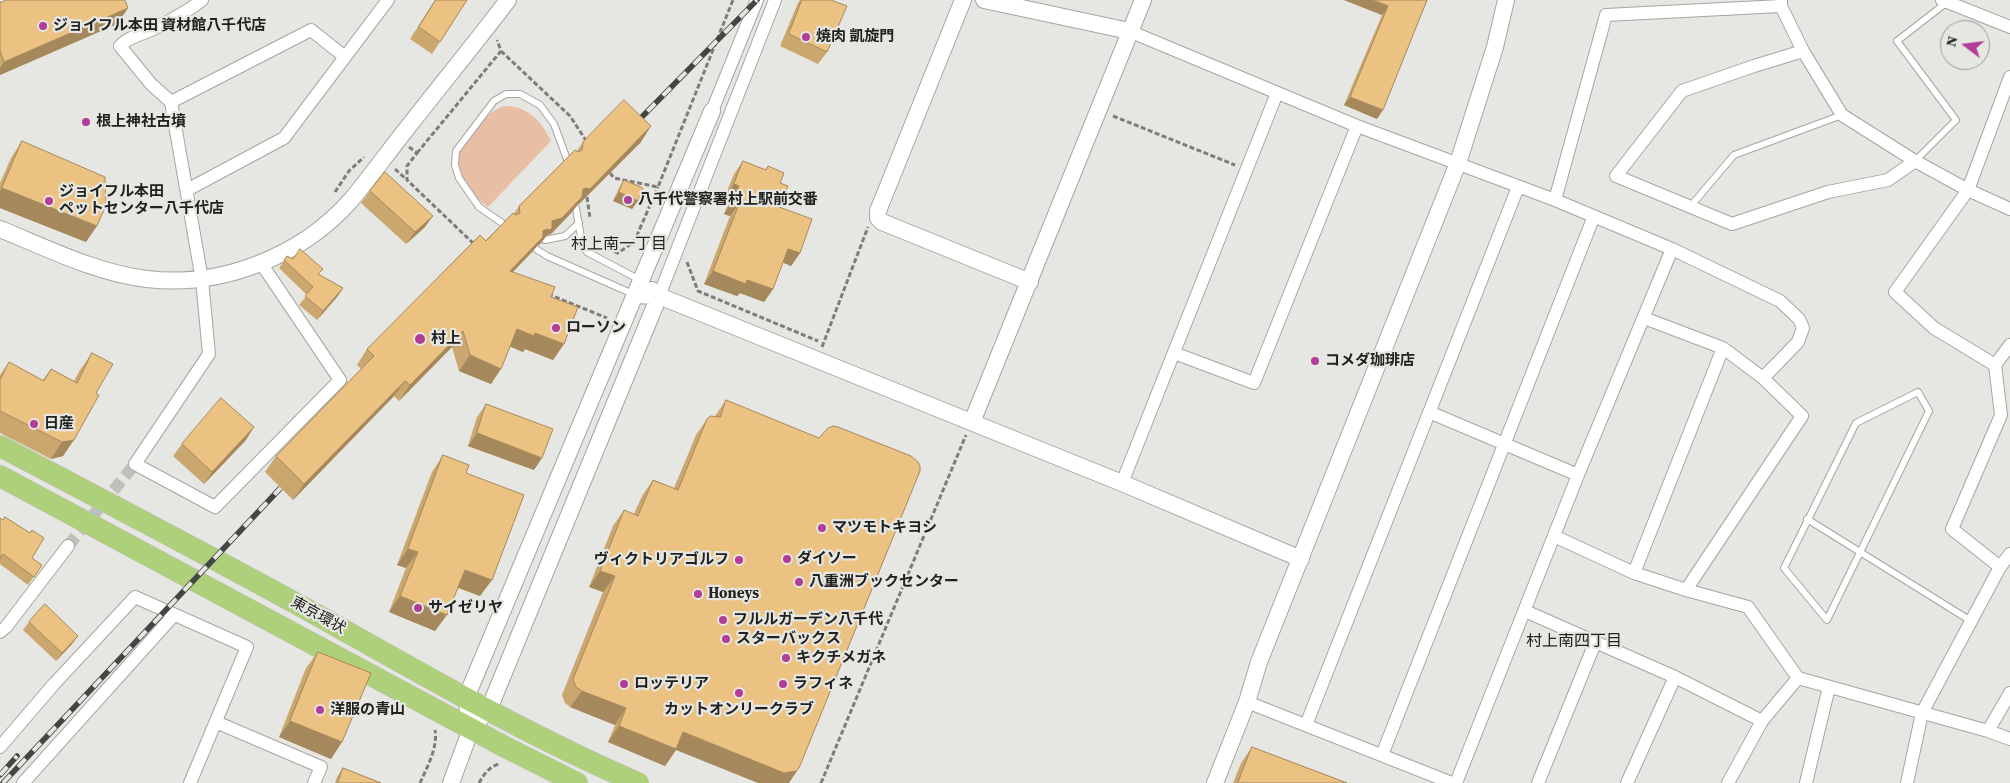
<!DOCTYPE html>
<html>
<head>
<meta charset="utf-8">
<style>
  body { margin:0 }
  #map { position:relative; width:2010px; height:783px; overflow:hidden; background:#e6e6e2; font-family:"Source Serif 4",serif }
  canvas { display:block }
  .north { position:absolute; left:1940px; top:20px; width:50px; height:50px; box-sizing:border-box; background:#e6e6e2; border:1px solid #979794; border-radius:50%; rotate:285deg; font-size:14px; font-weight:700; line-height:20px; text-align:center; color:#212120 }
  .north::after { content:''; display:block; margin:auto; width:18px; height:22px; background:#b13d96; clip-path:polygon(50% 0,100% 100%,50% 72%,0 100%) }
</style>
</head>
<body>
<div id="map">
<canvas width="2010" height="783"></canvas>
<div class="north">N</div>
</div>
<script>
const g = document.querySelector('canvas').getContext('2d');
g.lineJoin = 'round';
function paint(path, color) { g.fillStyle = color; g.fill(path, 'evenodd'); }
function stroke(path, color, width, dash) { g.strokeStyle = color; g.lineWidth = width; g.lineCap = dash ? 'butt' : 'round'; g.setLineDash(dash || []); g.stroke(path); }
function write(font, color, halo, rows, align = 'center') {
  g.font = font + ' "Source Serif 4","Noto Sans JP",serif'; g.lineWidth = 4.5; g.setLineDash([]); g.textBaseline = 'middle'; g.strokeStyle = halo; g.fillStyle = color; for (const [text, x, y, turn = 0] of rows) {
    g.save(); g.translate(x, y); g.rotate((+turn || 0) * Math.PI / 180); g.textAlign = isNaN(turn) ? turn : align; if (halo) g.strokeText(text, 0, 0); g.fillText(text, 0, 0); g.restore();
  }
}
paint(new Path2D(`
  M504,106C526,105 542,121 551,141L488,207C471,195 449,171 461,149C465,143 471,137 475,131C484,119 490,111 504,106Z`), '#e8bea4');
stroke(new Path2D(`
  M68,546L135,464`), '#bfbfbb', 12, [12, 6]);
const service = new Path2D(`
  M1915,161L1956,120L1897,41L1946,3
  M1690,207L1734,155L1842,115
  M576,208L582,244L587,252L640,280
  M505,225L479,207L459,178L455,165L456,151L494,101L506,94H520L540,105L554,124L568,162
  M545,240L565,236L579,223
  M536,249L547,256L633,294
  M1918,392L1929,411L1827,620L1784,568L1856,423Z
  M1807,519L1971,621`);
const minor = new Path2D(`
  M202,0C187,12 168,22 151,30C140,35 128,37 120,46L151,84L171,102L202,280L209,354L135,464L215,507L340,380L261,263
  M1781,0V6L1803,51L1842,115L1915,161L1968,190L2010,209
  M1942,0L2010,27
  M1129,31L1357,126L1555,200L1672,249L1780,301L1799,319L1803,328L1798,342L1763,378
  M1803,51L1754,66L1682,91L1616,176L1732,224L1828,192L1888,180L1915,161
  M171,102L311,30L345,57
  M712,111L757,0
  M187,190L284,138L388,0
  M1555,200L1606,15L1781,6
  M659,296L775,0
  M1644,318L1723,348L1763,378L1802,416L1686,590
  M1174,353L1254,383L1357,126
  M1995,365L1934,328L1895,292L1968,190L2010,77
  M1429,412L1578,475
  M1122,483L1277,93
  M1554,536L1634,573L1686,590L1748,607L1798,678L1988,731L2010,739
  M2000,567L1952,529L2001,415L1995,365L2010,345
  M1634,573L1723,348
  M1525,611L1675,677L1762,721
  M0,632L6,627L68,546
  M1247,702L1452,783
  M216,722L321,767L314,783
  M1306,725L1518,187
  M1988,731L2010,693
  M0,747L54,684L135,597L247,647L190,783
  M1382,755L1594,216
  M23,783L174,615
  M1456,783L1578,475L1672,249
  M1538,783L1595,643
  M1627,783L1675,677
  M1728,783L1762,721L1798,678
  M1806,783L1829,687
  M1907,783L1922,713L2000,567L2010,554`);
const tertiary = new Path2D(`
  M963,0L878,211V218L882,222L1030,282
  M984,0L1129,31
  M0,229C47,248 96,273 147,279C221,288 302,256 351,200C372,175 391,148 412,122C444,81 477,41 508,0
  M635,295L659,296L1122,483L1301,559
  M972,422L1143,0
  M471,729L466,698L712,111
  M451,783L471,729L489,709L659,296L652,290
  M1215,783L1247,702L1259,662L1458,163L1495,47L1506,0`);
const trunk = new Path2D(`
  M0,446C106,502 212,557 317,615C422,674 527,735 638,783
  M0,476L505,747L577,783`);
stroke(service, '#a6a5a1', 8);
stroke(minor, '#a6a5a1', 14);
stroke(tertiary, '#a6a5a1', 18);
stroke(trunk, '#c1c1c1', 22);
stroke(new Path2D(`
  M501,51L570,116L587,142
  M1113,116L1235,165
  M409,147L417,153L407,166V180L475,245
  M417,153L501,51L497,40
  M395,169L407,180
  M610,173L614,178L658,187L733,0
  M335,192L349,171L364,157
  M587,197L590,218
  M607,249L618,253L634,242L658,187
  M687,262L698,291L818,341
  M548,294L607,318
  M822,347L868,227
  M420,783C427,767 438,748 435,730
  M479,783C484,774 489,767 499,764
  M821,783L966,435`), '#7d7d7a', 3, [5, 2.5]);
stroke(service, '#fff', 6);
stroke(minor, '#fff', 12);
stroke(tertiary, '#fff', 16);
stroke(trunk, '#afd07a', 21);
const rail = new Path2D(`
  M632,127L757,0
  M0,775L17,756
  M3,783L290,478`);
stroke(rail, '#454544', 5.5);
stroke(rail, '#e6e6e2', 4, [11]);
paint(new Path2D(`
  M435,0H467L432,54L410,39Z
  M800,0H831L827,52L818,64L780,46L798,3Z
  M1344,0H1427L1377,119L1344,105L1382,15Z
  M0,3L128,8L117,24L0,75Z
  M22,141L86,242L0,208V183L11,158Z
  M583,142H641L579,204H578L572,212L551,234L547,235L541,243L539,245H538L532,252L513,272L551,297L564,344L553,360L525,349L523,352L510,346L491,384L459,371L452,347L399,401L394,396L293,500L265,472L276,456L361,369L357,365L367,349L514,214L519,206L577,151Z
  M743,161L765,170L768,166L780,183L779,207L800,253L791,266L783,262L773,289L764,302L740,293L737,296L704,284L730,216L724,214L730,198L725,196L734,174Z
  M624,180L638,201L632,209L613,201L619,188Z
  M370,191L433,216L424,228L406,244L361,203Z
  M287,256L343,288L337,297L317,320L299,305L307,295L279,268Z
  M92,353L96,393L63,456L51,459L0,433V375L9,362L43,380L51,369L74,381L80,370Z
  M726,400L676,750L665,766L608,742L615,725L570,707L565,703L562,695L603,592L589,587L613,526L624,510L634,514L642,496L653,480L674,488L696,435L707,419L715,416Z
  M486,404L534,470L468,446L477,417Z
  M246,440L204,484L173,456L182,444Z
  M443,455L466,473L480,596L458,588L435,631L389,612L406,568L397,565L432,472Z
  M0,518L32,558L42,565L28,585L0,564Z
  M29,622L72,644L56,661L23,630Z
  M318,652L342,742L331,759L279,737L306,668Z
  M1252,747L1347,783H1233L1241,763Z
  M343,768L381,783H335L337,777Z`), '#cba770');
paint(new Path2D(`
  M1344,0H1372L1388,6L1382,15Z
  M128,8L117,24L0,75V68L4,62Z
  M1350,97L1383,110L1377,119L1344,105Z
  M651,126L641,142L579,204H578L572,212L551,234L547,235L541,243L539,245H538L532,252L499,286L510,271L543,231L583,189Z
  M734,184L739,186L730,198L725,196Z
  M2,188L97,226L86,242L0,208V191Z
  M619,192L638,201L632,209L613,201Z
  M733,201L739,204L730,216L724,214Z
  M433,216L424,228L406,244L415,232Z
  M788,249L800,253L791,266L779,261Z
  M713,271L747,280L773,289L764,302L740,293L737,296L704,284Z
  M343,288L337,297L317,320L323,311Z
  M517,329L535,333L564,344L553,360L525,349L523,352L506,345Z
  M463,331L452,347L399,401L410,385Z
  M470,355L501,369L491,384L459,371Z
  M405,381L394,396L293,500L304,484Z
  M254,427L246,440L204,484L212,472Z
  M477,433L542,458L534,470L468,446Z
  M74,440L63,456L51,459L62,442Z
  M408,549L418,552L406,568L397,565Z
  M465,570L492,580L480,596L454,586Z
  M600,571L615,576L603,592L589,587Z
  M400,596L447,615L435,631L389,612Z
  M78,636L72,644L56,661L62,653Z
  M582,691L626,708L615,725L570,707Z
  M290,721L342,742L331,759L279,737Z
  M619,726L683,732L799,768L789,783H758L676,750L665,766L608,742Z`), '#a5885b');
const building = new Path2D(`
  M7,0H125L128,8L4,62L0,51V3Z
  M436,0H467L440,42L419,27Z
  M802,0H831L847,6L827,52L789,34Z
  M1372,0H1427L1383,110L1350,97L1388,6Z
  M624,100L651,126L590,189L586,188L583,189L582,197L562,218L552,221V228L550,230L547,229L543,231V237L510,271L555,287L551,297L578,307L564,344L535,333L534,336L517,329L501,369L470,355L463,331L410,385L405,381L304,484L276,456L374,356L367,349L480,235L486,241L513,213L516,215L520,213L519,206L575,150L578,152L582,150L583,142Z
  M22,141L105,177L106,205L97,226L2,188Z
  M743,161L766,170L768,166L784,173L780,183L788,186L779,207L812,219L800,253L788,249L773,289L747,280L746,284L713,271L739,204L733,201L739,186L734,184Z
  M385,172L433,216L415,232L370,191Z
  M624,180L643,188L638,201L619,192Z
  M300,249L323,269L318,274L343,288L323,311L305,296L313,287L284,260L287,256L293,259Z
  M92,353L113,364L96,393L99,395L74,440L62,442L0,411V380L9,362L44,381L51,369L77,383Z
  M221,398L254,427L212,472L182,444Z
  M726,400L819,438L828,428L833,426L838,427L911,456L918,462L920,466V471L799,768L796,771L784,773L683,732L676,749L619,726L626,708L582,691L576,687L573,679L615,576L600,571L624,510L638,516L653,480L678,490L707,419L710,416L720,417Z
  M486,404L553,429L542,458L477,433Z
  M443,455L469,465L466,473L524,495L492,580L465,570L447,615L400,596L418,552L408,549Z
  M5,517L30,533L32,530L44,538L32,558L42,565L34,577L3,554L0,559V518L3,520Z
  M45,604L78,636L62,653L29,622Z
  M318,652L371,673L342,742L290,721Z
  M1252,747L1347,783H1238Z
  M343,768L381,783H338Z`);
paint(building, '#ecc282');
stroke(building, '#a5885b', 1);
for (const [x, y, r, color] of [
  [43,26,5,"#b13d96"],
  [806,37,5,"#b13d96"],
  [86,122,5,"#b13d96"],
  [628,200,5,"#b13d96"],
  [49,201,5,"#b13d96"],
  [556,328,5,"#b13d96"],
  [420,339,6,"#b13d96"],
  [1315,361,5,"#b13d96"],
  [34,424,5,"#b13d96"],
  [822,528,5,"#b13d96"],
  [787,559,5,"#b13d96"],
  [739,560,5,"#b13d96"],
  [799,582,5,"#b13d96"],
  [698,594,5,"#b13d96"],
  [418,608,5,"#b13d96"],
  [723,620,5,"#b13d96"],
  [726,639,5,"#b13d96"],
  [786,658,5,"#b13d96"],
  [624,684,5,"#b13d96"],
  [783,684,5,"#b13d96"],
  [739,693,5,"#b13d96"],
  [320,710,5,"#b13d96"]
]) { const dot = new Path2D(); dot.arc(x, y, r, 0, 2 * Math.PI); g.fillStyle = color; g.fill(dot); stroke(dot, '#e6e6e2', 2); }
write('bold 15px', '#212120', '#e6e6e2', [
  ["ジョイフル本田 資材館八千代店",53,26],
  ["焼肉 凱旋門",816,37],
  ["根上神社古墳",96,122],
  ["ジョイフル本田",59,192],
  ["ペットセンター八千代店",59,209],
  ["八千代警察署村上駅前交番",638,200],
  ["ローソン",566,328],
  ["村上",431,339],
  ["コメダ珈琲店",1325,361],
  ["日産",44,424],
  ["マツモトキヨシ",832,528],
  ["ダイソー",797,559],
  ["ヴィクトリアゴルフ",729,560,"right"],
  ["八重洲ブックセンター",809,582],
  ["Honeys",708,594],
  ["サイゼリヤ",428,608],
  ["フルルガーデン八千代",733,620],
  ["スターバックス",736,639],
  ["キクチメガネ",796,658],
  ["ロッテリア",634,684],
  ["ラフィネ",793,684],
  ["洋服の青山",330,710],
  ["カットオンリークラブ",739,710,"center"]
], 'left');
write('15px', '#212120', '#e6e6e2', [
  ["東京環状",318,616,29]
]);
write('16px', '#212120', '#e6e6e2', [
  ["村上南一丁目",619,245],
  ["村上南四丁目",1574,642]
]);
</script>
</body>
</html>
